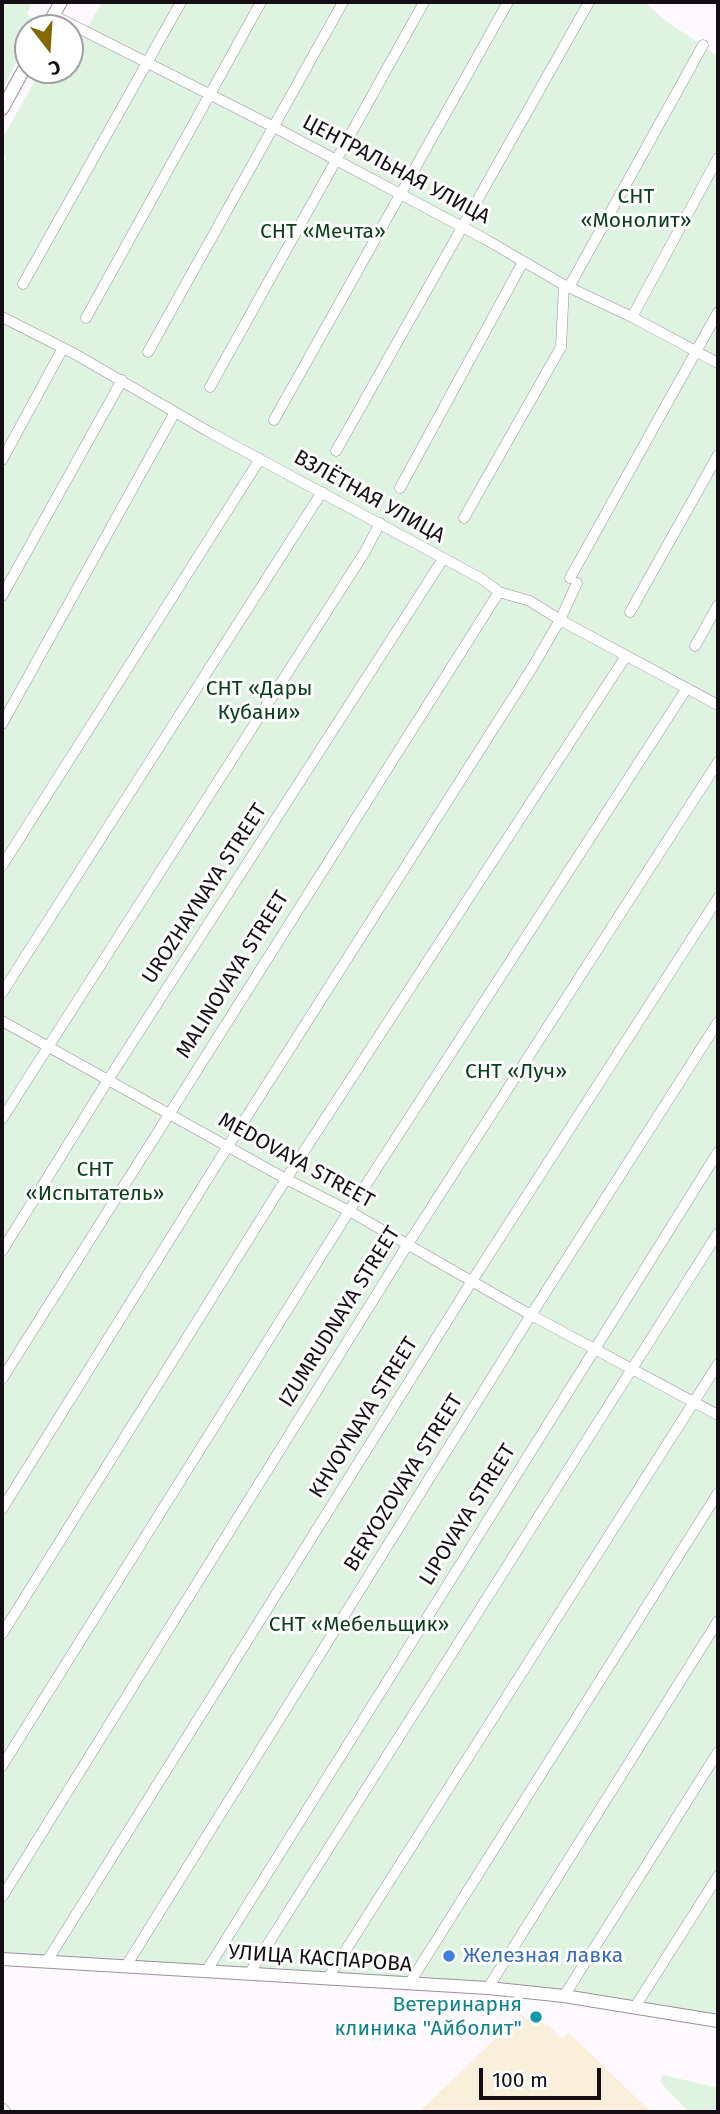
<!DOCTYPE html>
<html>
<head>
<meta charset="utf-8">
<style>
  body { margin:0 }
  #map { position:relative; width:720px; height:2114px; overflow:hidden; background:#fef8ff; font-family:"Fira Sans",sans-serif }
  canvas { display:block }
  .frame { position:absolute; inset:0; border:4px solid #150f15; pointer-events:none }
  .north { position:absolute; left:14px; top:14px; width:70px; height:70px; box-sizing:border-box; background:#fff; border:2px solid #a19fa1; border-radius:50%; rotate:163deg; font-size:19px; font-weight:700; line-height:28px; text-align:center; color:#150f15 }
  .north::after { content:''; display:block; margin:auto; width:24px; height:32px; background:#846903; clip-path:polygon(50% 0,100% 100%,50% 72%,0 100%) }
  .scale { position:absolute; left:479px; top:2068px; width:122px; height:32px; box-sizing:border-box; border:4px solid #150f15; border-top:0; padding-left:9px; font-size:21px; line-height:24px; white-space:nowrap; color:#150f15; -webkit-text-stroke:5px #fff; paint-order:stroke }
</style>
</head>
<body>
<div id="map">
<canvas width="720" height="2114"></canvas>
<div class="frame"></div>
<div class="north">С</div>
<div class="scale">100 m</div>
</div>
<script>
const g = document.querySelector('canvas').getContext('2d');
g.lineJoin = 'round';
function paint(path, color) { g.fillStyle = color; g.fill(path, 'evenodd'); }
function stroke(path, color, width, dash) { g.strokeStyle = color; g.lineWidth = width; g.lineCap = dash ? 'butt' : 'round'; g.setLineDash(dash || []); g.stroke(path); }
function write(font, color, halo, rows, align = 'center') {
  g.font = font + ' "Fira Sans",sans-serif'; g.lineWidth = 6; g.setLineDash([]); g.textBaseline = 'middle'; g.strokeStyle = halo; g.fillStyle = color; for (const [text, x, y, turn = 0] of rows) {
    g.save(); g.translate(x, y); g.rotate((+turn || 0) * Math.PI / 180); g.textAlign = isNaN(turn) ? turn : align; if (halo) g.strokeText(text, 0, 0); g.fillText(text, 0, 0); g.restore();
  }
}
paint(new Path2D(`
  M521,2014L532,2024L538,2019L545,2025L555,2016L547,2024L562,2039L568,2032L651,2112H419Z`), '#f9efda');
paint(new Path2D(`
  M2,2H32L27,14L38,22L35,28H28V41L2,89Z
  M102,2H644L666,21L718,56V2021L564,1996L2,1959V167L6,158L2,147V139L41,70H70V38L83,36Z
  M663,2075L718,2088V2112H689L660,2082Z`), '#def3e0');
const minor = new Path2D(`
  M53,15L274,127L485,239L564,285L632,317L718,363
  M23,284L181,2
  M569,287L703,45
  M2,317L75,354L211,433L482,579L499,592L530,601L560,620L718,705
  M632,317L718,158
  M86,318L261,2
  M148,352L343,2
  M210,387L424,2
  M274,420L508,2
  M336,451L589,2
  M2,460L63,348
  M400,488L523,262
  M464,518L561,347L564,285
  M570,578L718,312
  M2,596L122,380
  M630,612L718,455
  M695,646L718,605
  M2,724L175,412
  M2,866L260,459
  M2,993L322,492
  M2,1021L286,1179L349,1211L531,1315L718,1415
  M2,1119L366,550L380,523
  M2,1251L108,1080L443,559
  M2,1379L499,592
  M2,1509L228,1146L532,668L560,620L577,583
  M2,1634L286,1179L626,656
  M2,1766L349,1211L687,688
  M2,1897L408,1244L718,762
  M47,1961L472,1281L718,898
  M126,1966L531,1315L718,1022
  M207,1970L718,1152
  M249,1974L718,1233
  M328,1978L718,1364
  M409,1984L718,1493
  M488,1988L718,1621
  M564,1996L718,1752
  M635,2007L718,1876
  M2,2108L6,2112`);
const major = new Path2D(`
  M46,28L61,2
  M2,109L28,62
  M2,1959L488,1988L564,1996L718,2021`);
stroke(minor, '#9d8f9f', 11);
stroke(major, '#9d8f9f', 14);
stroke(minor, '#fff', 10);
stroke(major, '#fff', 12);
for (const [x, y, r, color] of [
  [449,1956,7,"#3f7fe0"],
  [536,2017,7,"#0f9aa8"]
]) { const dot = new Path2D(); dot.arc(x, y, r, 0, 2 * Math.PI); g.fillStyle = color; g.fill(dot); stroke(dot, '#fff', 2.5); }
write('21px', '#150f15', '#fff', [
  ["ЦЕНТРАЛЬНАЯ УЛИЦА",396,170,28],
  ["ВЗЛЁТНАЯ УЛИЦА",369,497,29],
  ["UROZHAYNAYA STREET",205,894,-57],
  ["MALINOVAYA STREET",233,975,-58],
  ["MEDOVAYA STREET",296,1161,29],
  ["IZUMRUDNAYA STREET",340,1317,-58],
  ["KHVOYNAYA STREET",364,1418,-58],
  ["BERYOZOVAYA STREET",404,1483,-58],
  ["LIPOVAYA STREET",468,1515,-58],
  ["УЛИЦА КАСПАРОВА",320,1959,4]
]);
write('21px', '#09401a', '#fff', [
  ["СНТ",636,197],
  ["«Монолит»",636,221],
  ["СНТ «Мечта»",323,232],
  ["СНТ «Дары",259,689],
  ["Кубани»",259,713],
  ["СНТ «Луч»",516,1072],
  ["СНТ",95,1170],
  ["«Испытатель»",95,1194],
  ["СНТ «Мебельщик»",359,1625]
]);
write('21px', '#366cbe', '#fff', [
  ["Железная лавка",463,1956]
], 'left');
write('21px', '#0d838f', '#fff', [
  ["Ветеринарня",522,2005],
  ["клиника \"Айболит\"",522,2029]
], 'right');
</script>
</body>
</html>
